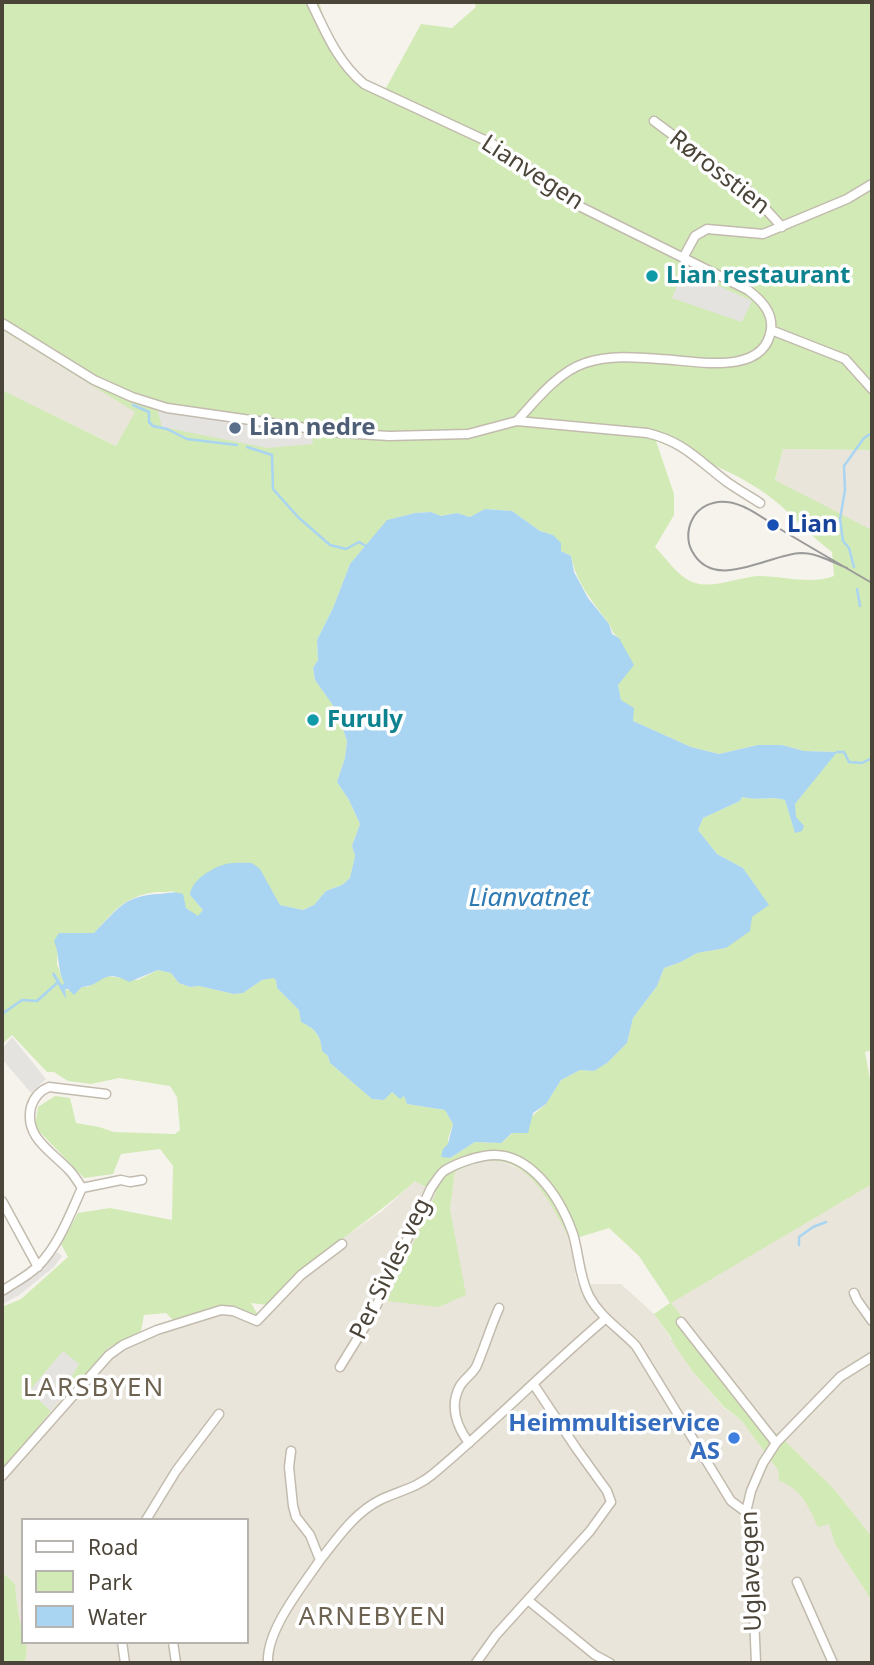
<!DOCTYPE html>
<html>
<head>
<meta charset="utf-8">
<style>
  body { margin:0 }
  #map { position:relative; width:874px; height:1665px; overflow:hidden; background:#f6f3ec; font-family:"Noto Sans",sans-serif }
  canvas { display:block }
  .frame { position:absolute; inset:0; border:4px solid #4b4439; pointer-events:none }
  .legend { position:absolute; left:21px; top:1518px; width:228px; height:126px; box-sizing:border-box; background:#fff; border:2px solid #b7b4b0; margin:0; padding:9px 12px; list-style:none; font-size:21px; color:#4b4439 }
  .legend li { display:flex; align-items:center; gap:14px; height:35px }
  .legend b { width:35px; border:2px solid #b7b4b0 }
</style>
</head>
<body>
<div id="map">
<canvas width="874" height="1665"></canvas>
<div class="frame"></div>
<ul class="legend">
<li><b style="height:9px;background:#fff"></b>Road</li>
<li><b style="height:19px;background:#d2eab5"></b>Park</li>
<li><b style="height:19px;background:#a9d4f2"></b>Water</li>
</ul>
</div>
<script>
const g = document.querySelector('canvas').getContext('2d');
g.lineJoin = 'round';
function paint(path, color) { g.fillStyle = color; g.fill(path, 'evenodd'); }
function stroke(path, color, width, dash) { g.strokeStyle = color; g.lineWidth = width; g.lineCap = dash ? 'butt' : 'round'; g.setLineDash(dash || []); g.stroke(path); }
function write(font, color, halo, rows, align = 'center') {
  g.font = font + ' "Noto Sans",sans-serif'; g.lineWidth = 7; g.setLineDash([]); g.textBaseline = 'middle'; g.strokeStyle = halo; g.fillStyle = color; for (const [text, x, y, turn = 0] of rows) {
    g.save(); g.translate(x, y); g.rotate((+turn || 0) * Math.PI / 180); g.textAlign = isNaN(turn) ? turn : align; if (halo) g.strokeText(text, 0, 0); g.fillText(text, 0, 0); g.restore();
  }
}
paint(new Path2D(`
  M2,330L136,412L116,446L2,390Z
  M783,449L872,450V530L775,481Z
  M499,1160L528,1173L549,1198L570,1240L577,1284H621L654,1314L693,1372L724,1408L741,1420L764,1451L778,1470L779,1481L790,1485L805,1498L818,1526L829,1523L835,1544L872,1601V1663H25L27,1648L25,1642H247V1520H23V1636L19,1624L15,1584L2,1572V1472L51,1411L59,1396L63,1398L108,1348L141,1331L224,1305L254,1315L268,1305L289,1282L327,1249L381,1212L415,1181L436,1193L439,1307L465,1295L450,1209L455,1172L472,1163Z
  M872,1184V1537L834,1489L778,1434L774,1433L670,1303Z`), '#eae5da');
paint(new Path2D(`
  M2,2H319L329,34L359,75L385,90L421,24L452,28L476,7L474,2H872V450L783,449L775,480L872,530V1050L865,1052L872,1090V1184L671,1303L774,1432L778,1434L834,1489L872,1537V1601L835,1544L829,1524L818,1527C808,1506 802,1489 779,1481L778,1470L741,1420L724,1407L693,1372L671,1340L672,1339L654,1314L670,1303L639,1256L609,1228L570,1240C545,1191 518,1137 455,1172L450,1209L466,1295L439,1307L387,1301L436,1193L415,1181C367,1224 312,1256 268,1305L251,1303L258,1315L224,1305L173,1320L166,1313L144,1315L141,1331L108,1348L63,1399L59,1396L79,1364L29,1391L51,1411L2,1472V1307L21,1299L68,1257L61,1244L78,1213L110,1208L172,1220L173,1166L160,1149L121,1154L113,1174L84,1178L35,1127L38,1107L55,1096L70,1098L76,1123L99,1127L114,1132L175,1134L180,1130L177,1097L170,1086L119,1078L91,1084L68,1081L54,1072H47L12,1035L2,1044V390L116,446L135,412L2,330ZM656,441C699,459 744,474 780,505C798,521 813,538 832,552L834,576C810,585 784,576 759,576C737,577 711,591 690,581C677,575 665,557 655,547L674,515V494ZM486,509L512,511L540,531L553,535L561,551L571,556C576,582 591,599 606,620C612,627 611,633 619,638L618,685L621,700L633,721L691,747L719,754L758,745H782L804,751L836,752L795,804V832L785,800C769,796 758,801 742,797L740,801L703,818L698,830L717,854L743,868L768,905L751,917L726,948L697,953L681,962L664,968L657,986L633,1018L627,1043L607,1063L594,1071L580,1070L561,1080L546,1104L501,1143L475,1142L450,1158L448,1139L453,1124L445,1110L407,1104L404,1096L391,1092L384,1100L372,1099L330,1063L328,1056L322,1050C321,1035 315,1030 302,1022L299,1010L277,988L276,980L272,977L262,980L243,993L234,994L199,986L190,987L179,983L171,973L158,970L138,980L106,976L88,987H82L77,992L64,989L53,974L54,972L62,986L64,983L57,964L59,933H94C113,913 121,899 150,893C157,891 165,893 173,891L186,908L198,917L203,910L190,895L260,870L280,905L303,910L314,905L326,891L342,885L350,878L355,856L352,846L360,824L349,800L337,782L345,758L347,741L337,711L315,680L313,668L318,660L317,640L333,608L350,564L388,520L415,513L431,512L441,516L457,513L470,517Z
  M2,1572L15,1584C17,1607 20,1629 27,1648L25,1663H2Z`), '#d2eab5');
paint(new Path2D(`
  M684,270L752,301L742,322L672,298Z
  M157,408L204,417L311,428L313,444L268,448L162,427Z
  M12,1037L46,1079L31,1093L2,1059V1049Z
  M57,1252L62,1256L54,1267L18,1296L2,1304V1296L15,1290L37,1273Z
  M63,1351L79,1364L51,1411L29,1391Z`), '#e5e3e0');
paint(new Path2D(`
  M485,509L512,511L540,531L553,535L561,543V551L571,556L574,572L588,598L609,624L612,634L619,638L634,665L618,685L621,700L634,708L633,721L691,747L719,754L758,745H782L804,751L837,752L795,804L796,817L804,826L802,831L795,833L785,800C769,796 758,801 742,797L740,801L703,818L698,830L717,854L743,868L769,905L752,917L750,931L726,948L697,953L681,962L664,968L657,986L633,1018L627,1043L607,1063L594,1071L580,1070L561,1080L546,1104L533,1113L528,1133H512L501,1143L475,1142L450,1158L441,1157L443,1149L448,1144L453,1124L445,1110L407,1104L404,1096L400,1099L392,1092L384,1100L372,1099L330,1063L328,1056L322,1051C321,1035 315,1029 301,1022L299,1010L277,988L276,980L273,978L262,980L243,993L234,994L199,986L190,987L179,983L171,973L158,970L129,982C102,967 103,986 82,987L74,995L68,989H65L66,999L52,974L54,972L62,985L64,983C57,968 60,955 54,941L59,933H94C118,909 124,895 160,894C169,893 173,891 183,894L186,908L198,916L203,910L190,895C191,881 210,869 223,865C231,862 243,863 252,863L260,869L280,905L303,910L314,905L326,891L342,885L350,878L355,856L352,846L360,824L349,800L337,782L345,758L347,741L337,711L315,680L313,668L318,660L317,640L333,608L350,564L387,520L415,513L431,512L441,516L457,513L470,517Z`), '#a9d4f2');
stroke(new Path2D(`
  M133,405L149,412V422L153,426L167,429L187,439L237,445
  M247,447L272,455L273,489L298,517L330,545L346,549L359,542L366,546
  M854,567L849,548L843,541L840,519L845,490L844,466L864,438L872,433
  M857,589L860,606
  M837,752H844L849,762L862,763L872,758
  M2,1014L22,1000L37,1001L57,983
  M799,1245V1237L813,1227L826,1222`), '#a9d4f2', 2.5);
const minor = new Path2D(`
  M311,2C325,31 338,63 364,84L493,144L529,168L571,202L748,290C761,300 773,312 771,329C765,378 692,360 660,359C635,357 609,355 585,363C558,372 536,400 517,421
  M654,121L752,194L782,227
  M683,258L695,236L707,229L763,234L847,199L872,184
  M2,323L94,380L132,397L167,408L341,433L389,436L468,434L517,421L647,433C683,441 699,461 727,482C737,489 749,496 760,503
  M771,330L845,359L872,389
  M82,1188C78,1182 74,1175 69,1170C51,1151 24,1137 31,1107C34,1097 39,1091 49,1087L106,1094
  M82,1188L121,1180L130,1182L142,1180
  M2,1201L38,1267
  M2,1291C14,1283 28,1276 38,1266C59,1245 70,1214 82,1188
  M854,1293L857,1300L872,1321
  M681,1322L776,1443
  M340,1367L372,1315L431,1188C435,1183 439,1175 444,1171C455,1164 472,1158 484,1156C528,1147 560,1197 573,1234C579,1254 579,1276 589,1296C600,1317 620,1329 636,1346L731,1501L746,1512
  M469,1443C457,1427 449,1406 460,1386C465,1378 474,1373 477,1365C485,1346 491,1326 499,1308
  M2,1476L109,1355L123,1345L157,1330L221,1310L233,1311L257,1321L301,1275L342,1244
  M146,1520L176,1471L219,1414
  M320,1560C337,1539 354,1513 380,1500C398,1491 417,1488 433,1474C492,1425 546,1369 605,1319
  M797,1582L833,1663
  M529,1601L595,1655L610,1663
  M122,1642L125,1663
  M173,1642L176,1663
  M268,1663C266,1630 302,1587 320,1560L310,1535L296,1517L293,1506L289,1467L291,1451
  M476,1663L496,1635L590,1531L611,1502L607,1491L576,1448L534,1385
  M756,1663L751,1545L746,1512L751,1491L763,1463L776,1443L840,1377L872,1357`);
stroke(minor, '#c2bbae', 11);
stroke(minor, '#fff', 8);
stroke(new Path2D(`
  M847,568C832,562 817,553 801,553C769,554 714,593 692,551C687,542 687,530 692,520C698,507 713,500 727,502C746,504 764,519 780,529C810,547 841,565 872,583`), '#9a9a9a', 2);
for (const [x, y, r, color] of [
  [652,276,7,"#0f9aa8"],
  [235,428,7,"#5c6f8a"],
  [773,525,7,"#1a4fb4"],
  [313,720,7,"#0f9aa8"],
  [734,1438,7,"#3f7fe0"]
]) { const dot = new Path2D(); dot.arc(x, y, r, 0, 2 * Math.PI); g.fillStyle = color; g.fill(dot); stroke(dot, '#fff', 2.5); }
write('24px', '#4b4439', '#fff', [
  ["Lianvegen",532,173,33],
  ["Rørosstien",719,173,38],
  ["Per Sivles veg",391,1269,-64],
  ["Uglavegen",752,1571,-92]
]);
write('bold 24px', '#0d838f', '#fff', [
  ["Lian restaurant",666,276],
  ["Furuly",327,720]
], 'left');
write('bold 24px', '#4e5e75', '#fff', [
  ["Lian nedre",249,428]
], 'left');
write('bold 24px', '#164399', '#fff', [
  ["Lian",787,525]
], 'left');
write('bold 24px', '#366cbe', '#fff', [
  ["Heimmultiservice",720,1424],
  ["AS",720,1452]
], 'right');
write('italic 26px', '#2e7ab2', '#fff', [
  ["Lianvatnet",529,899]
]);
g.letterSpacing = '2px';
write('26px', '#6e6250', '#fff', [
  ["LARSBYEN",94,1389],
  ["ARNEBYEN",373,1618]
]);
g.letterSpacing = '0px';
</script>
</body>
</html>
